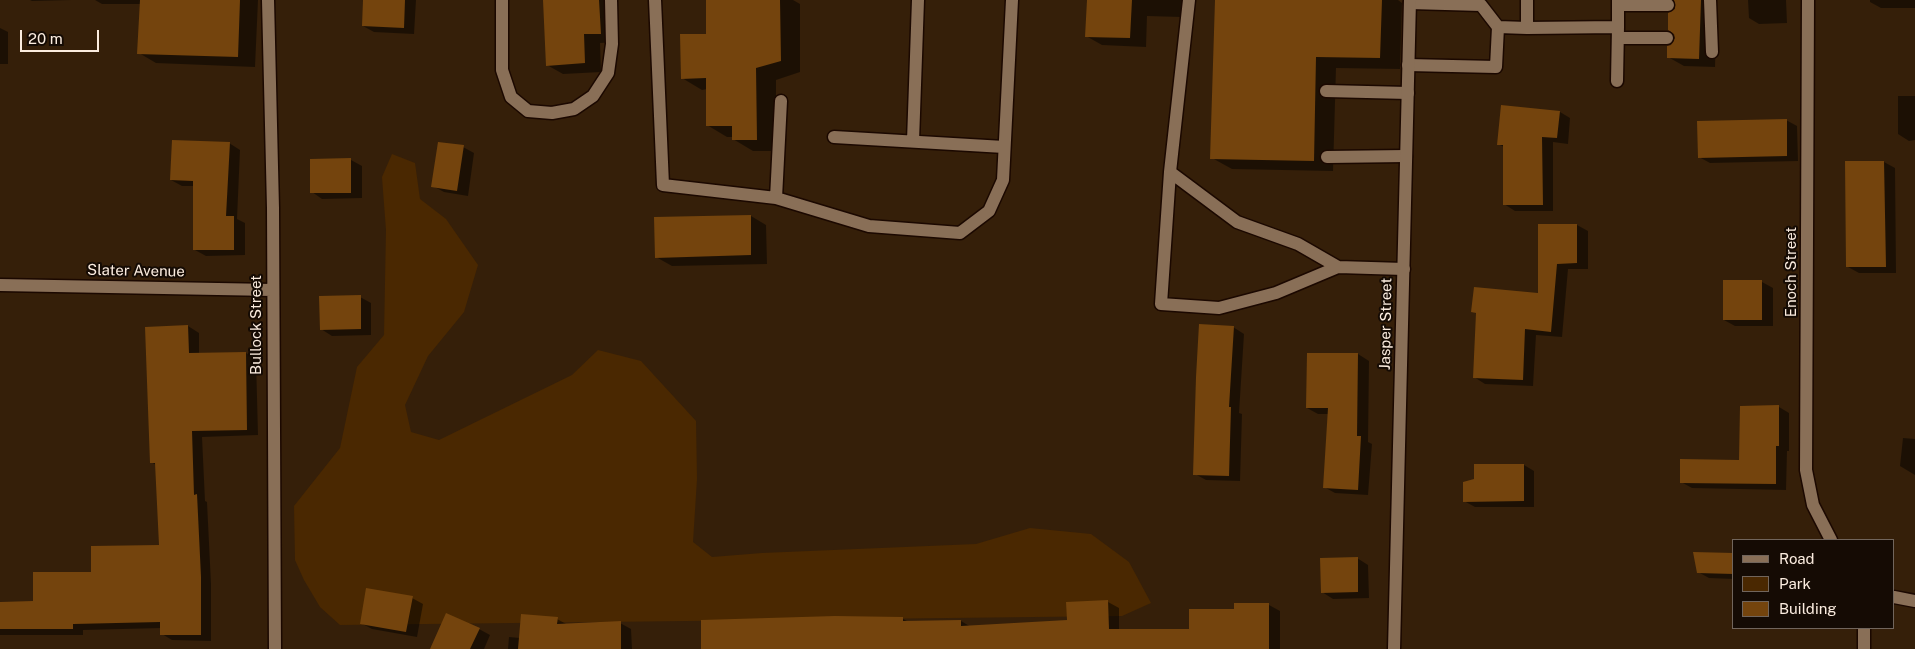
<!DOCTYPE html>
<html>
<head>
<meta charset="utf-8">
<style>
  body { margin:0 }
  #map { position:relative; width:1915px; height:649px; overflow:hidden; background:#351f09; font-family:"Public Sans",sans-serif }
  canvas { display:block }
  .legend { position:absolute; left:1732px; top:539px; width:162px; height:90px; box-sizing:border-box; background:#150b04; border:1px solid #71655c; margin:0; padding:6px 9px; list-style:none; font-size:15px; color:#fbecdf }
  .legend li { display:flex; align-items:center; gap:10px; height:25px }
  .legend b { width:25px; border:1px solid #71655c }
  .scale { position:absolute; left:20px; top:30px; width:79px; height:22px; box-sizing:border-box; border:2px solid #fbecdf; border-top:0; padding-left:6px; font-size:15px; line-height:18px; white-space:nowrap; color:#fbecdf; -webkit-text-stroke:4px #150b04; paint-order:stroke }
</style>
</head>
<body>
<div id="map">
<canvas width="1915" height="649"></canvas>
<ul class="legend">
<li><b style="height:6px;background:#896f57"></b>Road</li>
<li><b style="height:14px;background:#4a2801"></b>Park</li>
<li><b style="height:14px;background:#74440d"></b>Building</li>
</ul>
<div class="scale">20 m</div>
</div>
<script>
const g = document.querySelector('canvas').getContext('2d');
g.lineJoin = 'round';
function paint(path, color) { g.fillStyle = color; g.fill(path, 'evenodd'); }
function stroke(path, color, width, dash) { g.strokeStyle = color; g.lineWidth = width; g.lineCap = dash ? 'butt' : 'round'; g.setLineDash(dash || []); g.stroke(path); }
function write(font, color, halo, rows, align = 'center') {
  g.font = font + ' "Public Sans",sans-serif'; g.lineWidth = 4; g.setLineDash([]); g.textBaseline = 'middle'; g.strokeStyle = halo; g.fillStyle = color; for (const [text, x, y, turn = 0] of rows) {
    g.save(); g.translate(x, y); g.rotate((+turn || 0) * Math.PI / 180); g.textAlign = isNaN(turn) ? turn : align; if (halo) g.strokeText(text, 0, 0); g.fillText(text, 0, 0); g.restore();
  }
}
paint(new Path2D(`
  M392,154L415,163L420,199L446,219L478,265L464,312L428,356L405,405L411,432L439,440L572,375L598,350L641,361L696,421L697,479L693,542L712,557L762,553L976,544L1030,528L1091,534L1129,562L1151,603L1122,616L340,625L320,607L304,580L295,560L294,506L340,448L357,367L384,335L386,230L382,177Z`), '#4a2801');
paint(new Path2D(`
  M30,0H72L32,1Z
  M95,0H258L255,67L156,63L139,53L141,4H102Z
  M365,0H416L414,34L374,32L363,26Z
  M544,0H614L616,42L600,43L601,72L563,74L547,65Z
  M707,0H793L800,4V72L776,80V151H753L733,139V137H727L707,125V89L702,90L682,78L707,35Z
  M1088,0H1182L1181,17L1147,16L1146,47L1102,45L1086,36Z
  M1216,0H1398L1402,3L1400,69L1336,68L1333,171L1232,169L1212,158Z
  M1676,0H1717L1715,67L1684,66L1668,57L1676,39L1673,13L1677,6Z
  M1748,0H1786L1787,23L1759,24L1749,18Z
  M1870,0H1915V8H1881L1870,2Z
  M0,28L8,32V64H0Z
  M1898,96H1915V140L1909,141L1898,134Z
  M1560,112L1570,118L1568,144L1553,142V211H1515L1504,204V147L1498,144Z
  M1786,120L1797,126L1798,161L1710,163L1699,157Z
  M229,143L240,150L237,219L245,223V255L206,256L195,250L194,186H182L171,180Z
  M463,147L474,153L468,196L444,192L433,186Z
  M351,160L362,166V198L322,199L312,192Z
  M1884,162L1895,168L1896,273H1859L1848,267Z
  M751,216L766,225L767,264L672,266L656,257Z
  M1577,225L1588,231V269H1568L1562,337L1536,335L1533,386L1485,384L1474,377L1477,314L1472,311L1539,295Z
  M1762,282L1773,288V326H1735L1724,320Z
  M360,297L371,303V335L332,336L321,329Z
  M188,326L199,333V354L246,353L256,359L258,435L202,437L205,501L207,502L211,584V641L172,640L162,634V628L83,630V635H0V604L34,603L93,573L160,546L156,465L151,462Z
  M1233,327L1244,334L1239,413L1242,414L1240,481L1206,480L1195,474Z
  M1358,354L1369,361L1368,442L1372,444L1368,495L1335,493L1324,487L1329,414H1318L1307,408Z
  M1779,407L1789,413V451H1787L1786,490L1692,488L1681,482L1741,462Z
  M1903,438L1915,439V475L1900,466Z
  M1524,465L1534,471V507H1475L1464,501Z
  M1734,554V579L1709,578L1698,572Z
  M1357,558L1368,565L1369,598L1333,599L1322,592Z
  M412,598L423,604L417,637L372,629L361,623Z
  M1108,602L1119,608V630H1190L1236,610L1269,605L1280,611V649H703L903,619L909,622L961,621L971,627L1068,622Z
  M557,619L568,625L620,623L631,629L632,649H508L509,637L520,638Z
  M479,629L490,635L484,649H441Z`), '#0007');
paint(new Path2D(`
  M140,0H240L238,57L137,54Z
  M363,0H405L404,28L362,26Z
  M543,0H599L601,34H584L585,63L546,66Z
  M706,0H780L781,61L756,68L757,140H732V126H706V78L681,79L680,34H706Z
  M1087,0H1132L1130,38L1085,37Z
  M1215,0H1382L1380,58L1316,57L1314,161L1210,159Z
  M1674,0H1701L1699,59L1667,58V46L1671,45L1675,38L1674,34L1668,30V13L1675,9Z
  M1501,105L1560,111L1557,138L1542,137L1543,205H1503V145H1497Z
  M1787,119V156L1698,158L1697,121Z
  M172,140L230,142L226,216H234V250H193V181L170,180Z
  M438,142L464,145L457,191L431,187Z
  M351,158V193H310V159Z
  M1845,161H1884L1886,267H1846Z
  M751,215V255L655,258L654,217Z
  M1538,224H1577V263L1557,264L1551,332L1525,329L1523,380L1473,378L1476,313L1471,312L1474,287L1538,293Z
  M1723,280H1762V320H1723Z
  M361,295V329L320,330L319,296Z
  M1199,324L1234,326L1229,407H1231L1229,476L1193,475L1196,377Z
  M188,325L189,353L246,352L247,430L192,431L194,495L197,494L201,577V635H160V622L73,624V629H0V602L33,601V572H91V546L159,545L155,463H150L145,327Z
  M1307,353H1358L1357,436H1361L1358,490L1323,488L1328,408H1306Z
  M1779,405V446H1776V484L1680,483V459L1739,460L1740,406Z
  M1474,464H1524V501L1463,502V482L1474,479Z
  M1693,552L1734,553V574L1697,573Z
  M1358,557V592L1321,593L1320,558Z
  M366,588L413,596L406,632L360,624Z
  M1108,600L1109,629H1189V609H1234V603H1269V649H701V620L835,616L903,617V621L961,620V626L1067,620L1066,602Z
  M446,613L480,628L470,649H430Z
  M521,614L558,617L557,624L621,621V649H518Z`), '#74440d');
const lane = new Path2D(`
  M502,0V70L511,97L528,111L552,113L574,109L593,96L608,73L612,44L611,0
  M655,0L663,185L776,198L781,101
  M1189,0L1170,172L1161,304L1219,308L1276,293L1338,267L1404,269
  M1710,0L1712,52
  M1410,3L1481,5L1498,27L1527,28V0
  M1618,5H1668
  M1527,28L1618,27V0
  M1618,38H1667
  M1408,65L1496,67L1498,27
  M1617,81L1618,27
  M1326,91L1408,93
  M834,137L1004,147
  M913,141L918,0
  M1327,157L1406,156
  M1170,172L1237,222L1298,244L1338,267
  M776,198L869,226L960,233L989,211L1003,180L1012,0
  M1864,649V628`);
const street = new Path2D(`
  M268,0L273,208L275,649
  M1808,0L1806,470L1813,505L1831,540
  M0,285L272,290
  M1894,597L1915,601`);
const secondary = new Path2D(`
  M1394,649L1410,0`);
stroke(lane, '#1b0800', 15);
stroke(street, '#1b0800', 15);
stroke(secondary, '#1b0800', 15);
stroke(lane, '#896f57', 12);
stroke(street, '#896f57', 12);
stroke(secondary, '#896f57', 12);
write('15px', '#fbecdf', '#150b04', [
  ["Slater Avenue",136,271,1],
  ["Enoch Street",1791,272,-90],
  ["Jasper Street",1386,324,-89],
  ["Bullock Street",256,325,-90]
]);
</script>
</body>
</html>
